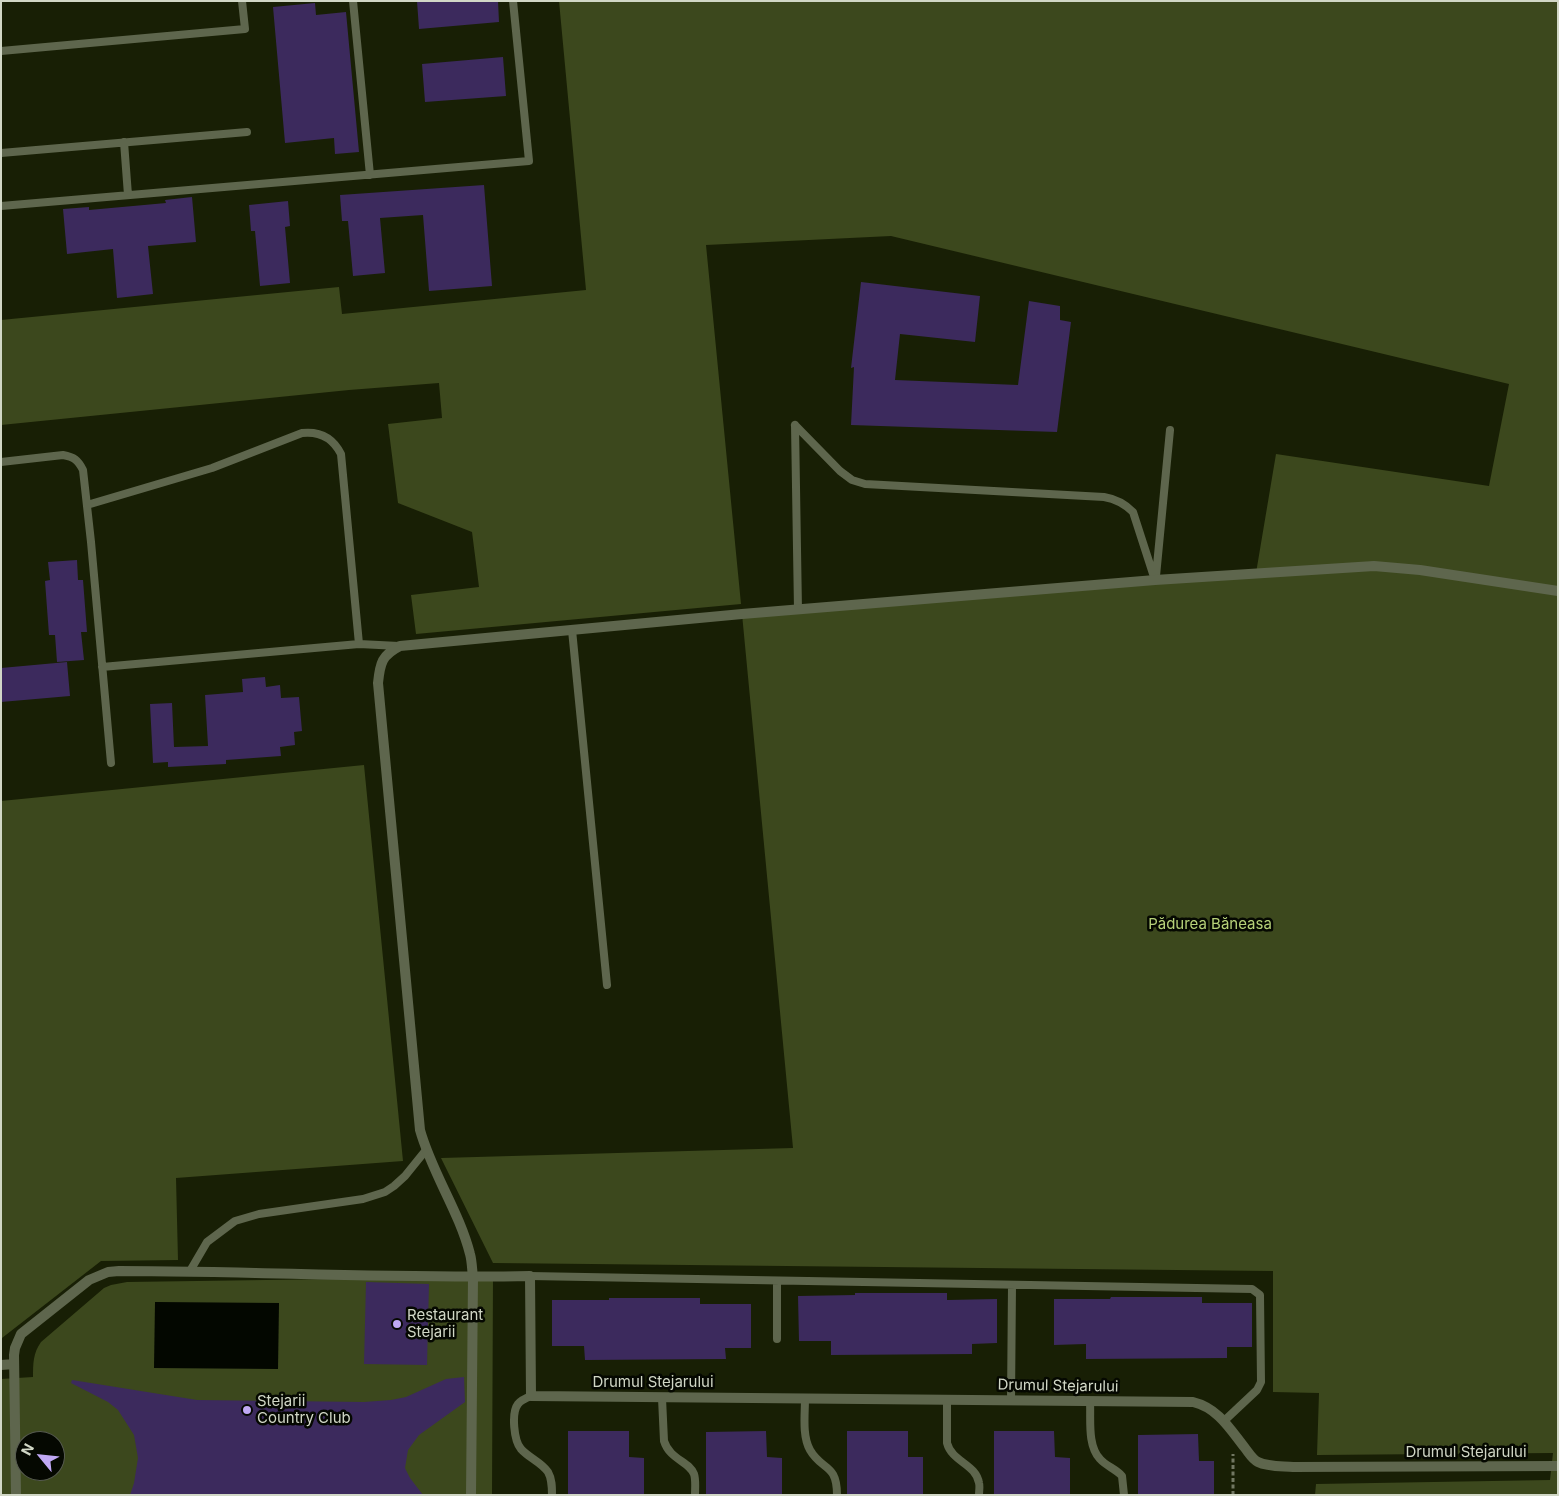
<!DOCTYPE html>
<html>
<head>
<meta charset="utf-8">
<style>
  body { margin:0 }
  #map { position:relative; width:1559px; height:1496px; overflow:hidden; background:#181f05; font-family:Inter,sans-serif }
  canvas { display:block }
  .frame { position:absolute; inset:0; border:2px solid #d1d7c6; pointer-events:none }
  .north { position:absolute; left:15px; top:1431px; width:50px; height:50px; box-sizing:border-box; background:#050801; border:1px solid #575b50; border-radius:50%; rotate:298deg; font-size:14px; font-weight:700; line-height:20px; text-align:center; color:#d1d7c6 }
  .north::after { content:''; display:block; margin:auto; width:18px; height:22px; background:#c0a8f4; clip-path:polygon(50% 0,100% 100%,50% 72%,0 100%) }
</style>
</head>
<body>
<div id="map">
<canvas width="1559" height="1496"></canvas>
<div class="frame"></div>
<div class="north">N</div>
</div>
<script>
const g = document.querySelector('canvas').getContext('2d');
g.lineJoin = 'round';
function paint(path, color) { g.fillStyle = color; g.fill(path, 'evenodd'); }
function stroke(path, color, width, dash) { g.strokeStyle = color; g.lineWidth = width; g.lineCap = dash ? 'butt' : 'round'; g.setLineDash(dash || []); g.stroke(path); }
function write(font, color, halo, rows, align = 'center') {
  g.font = font + ' Inter,sans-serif'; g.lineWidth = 5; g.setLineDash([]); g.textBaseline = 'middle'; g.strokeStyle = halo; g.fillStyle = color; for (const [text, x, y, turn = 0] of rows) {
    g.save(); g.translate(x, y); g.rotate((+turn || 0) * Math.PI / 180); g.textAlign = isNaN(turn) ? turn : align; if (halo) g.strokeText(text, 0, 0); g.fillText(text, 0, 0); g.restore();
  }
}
paint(new Path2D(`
  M559,1H1558V1495H1315L1316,1484L1550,1480L1553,1453L1317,1455L1319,1393L1273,1392V1271L493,1263L441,1158L793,1148L742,614L1256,573L1276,454L1489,486L1509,384L891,236L706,245L741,604L416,634L411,595L479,587L472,532L398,503L388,424L442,418L439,383L349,390L1,425V320L339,287L342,314L586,290Z
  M364,765L403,1161L176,1178L178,1260L101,1261L2,1338L1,1354V801Z
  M473,1277L493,1278L492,1495H1V1379L33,1377C33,1364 33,1353 41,1342L104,1288L111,1285L127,1282ZM25,1441H55V1471H25Z`), '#3c481d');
paint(new Path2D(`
  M155,1302L279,1303L278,1369L154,1368Z`), '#030700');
paint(new Path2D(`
  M417,1H498L499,22L419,29Z
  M315,3L316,15L346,12L359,152L335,154L334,138L285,143L273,7Z
  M503,57L506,96L425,102L422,64Z
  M484,185L492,286L429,291L423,215L380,218L385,273L353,276L348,221H342L340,195Z
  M192,197L196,242L148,246L153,294L117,298L113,249L67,254L63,209L89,207V210L166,203L165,200Z
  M288,201L290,226L285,227L290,283L260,286L255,231H251L249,205Z
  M861,282L980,296L975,342L900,334L895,380L1018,385L1029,301L1060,306V320L1071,322L1057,432L851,425L854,367L851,368Z
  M77,560L78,580H83L87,632H81L84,660L57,662L55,635H49L45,581L50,580L48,562Z
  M67,662L70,696L1,702V668Z
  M265,677L266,687L280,685L281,698L299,697L302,731L294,732L295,745L280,747L281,756L226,760V764L168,767V762L153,763L150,704L172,703L174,747L208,746L205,695L243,692L242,679Z
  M366,1282L429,1284L427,1365L364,1364Z
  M855,1293H947V1300L997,1299V1343L972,1344V1354L831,1355V1341H799L798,1296L855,1295Z
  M1111,1297H1202V1303H1252V1347H1227V1358L1086,1359V1344L1054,1345V1299H1110Z
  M609,1298H700V1304H751V1348H725L726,1359L585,1360L584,1346H552V1300H609Z
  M464,1377L465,1402L419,1435L408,1450L405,1468L410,1478L423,1495H130L134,1483L138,1458L134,1435L118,1410L108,1402L71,1383L72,1380L197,1400L364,1402L391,1400L406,1397L446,1379Z
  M568,1431H629V1457L644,1458V1495H568Z
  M766,1431L767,1457L782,1458V1495H706V1432Z
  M847,1431H908V1457H923V1495H847Z
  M994,1431H1054L1055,1457L1070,1458V1495H994Z
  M1198,1434L1199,1461H1214V1495H1138V1435Z`), '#3c2a5d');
stroke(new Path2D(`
  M1233,1495V1454`), '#717762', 3, [4, 2.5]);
stroke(new Path2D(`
  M353,1L370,175
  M1,51L245,29L242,1
  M124,142L128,195
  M1,153L247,132
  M1,206L529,161L513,1
  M795,425L840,471L852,480L865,484L1104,497C1116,499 1124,503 1133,512L1155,580
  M795,425L798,610
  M1,462L63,455C74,457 78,460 83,470L91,542L111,763
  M87,505L212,468L302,433C320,431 333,438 341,454L359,644
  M1156,576L1170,430
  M572,630L607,985
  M102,667L359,644L399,646
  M190,1271L207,1242L235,1221L259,1214L363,1199L385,1192L394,1186L405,1176L426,1150
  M530,1276L1252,1289L1260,1295L1261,1382L1257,1390L1224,1421
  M777,1339V1281
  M531,1396C526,1398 521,1400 518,1404C511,1413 514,1441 521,1449C529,1458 541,1462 548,1472C552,1479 552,1487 552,1495
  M662,1398L664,1441C670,1460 689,1461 694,1474C696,1480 695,1488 695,1495
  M805,1399C805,1414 802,1436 810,1450C822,1471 837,1463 837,1495
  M947,1400V1443C952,1462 976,1464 979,1483C980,1486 979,1491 979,1495
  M1011,1401L1012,1285
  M1090,1401C1091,1419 1087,1445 1100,1459C1106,1466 1116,1469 1122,1476L1124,1495`), '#5e664d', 8);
stroke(new Path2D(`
  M1,1365L14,1364
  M16,1495L14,1355L15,1348L21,1334L89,1280L108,1272L119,1271C256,1271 393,1279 530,1276L531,1396L1193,1402C1218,1408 1230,1429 1245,1448C1249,1453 1252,1459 1258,1462C1268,1467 1282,1466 1293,1467L1558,1466
  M471,1495L473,1277C472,1270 472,1261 470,1254C459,1211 432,1173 420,1130L378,683C380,663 382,655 400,646L742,614L1155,580L1374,566L1420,570L1558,591`), '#5e664d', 10);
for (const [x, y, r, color] of [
  [397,1324,5,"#c0a8f4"],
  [247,1410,5,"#c0a8f4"]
]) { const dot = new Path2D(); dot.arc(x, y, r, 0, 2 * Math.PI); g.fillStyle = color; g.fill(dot); stroke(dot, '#050801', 2); }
write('15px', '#b7d279', '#050801', [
  ["Pădurea Băneasa",1210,924]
]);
write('15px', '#d1d7c6', '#050801', [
  ["Restaurant",407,1315],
  ["Stejarii",407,1332],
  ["Stejarii",257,1401],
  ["Country Club",257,1418]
], 'left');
write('15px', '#d1d7c6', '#050801', [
  ["Drumul Stejarului",653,1382],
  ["Drumul Stejarului",1058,1386,1],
  ["Drumul Stejarului",1466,1452]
]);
</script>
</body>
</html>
